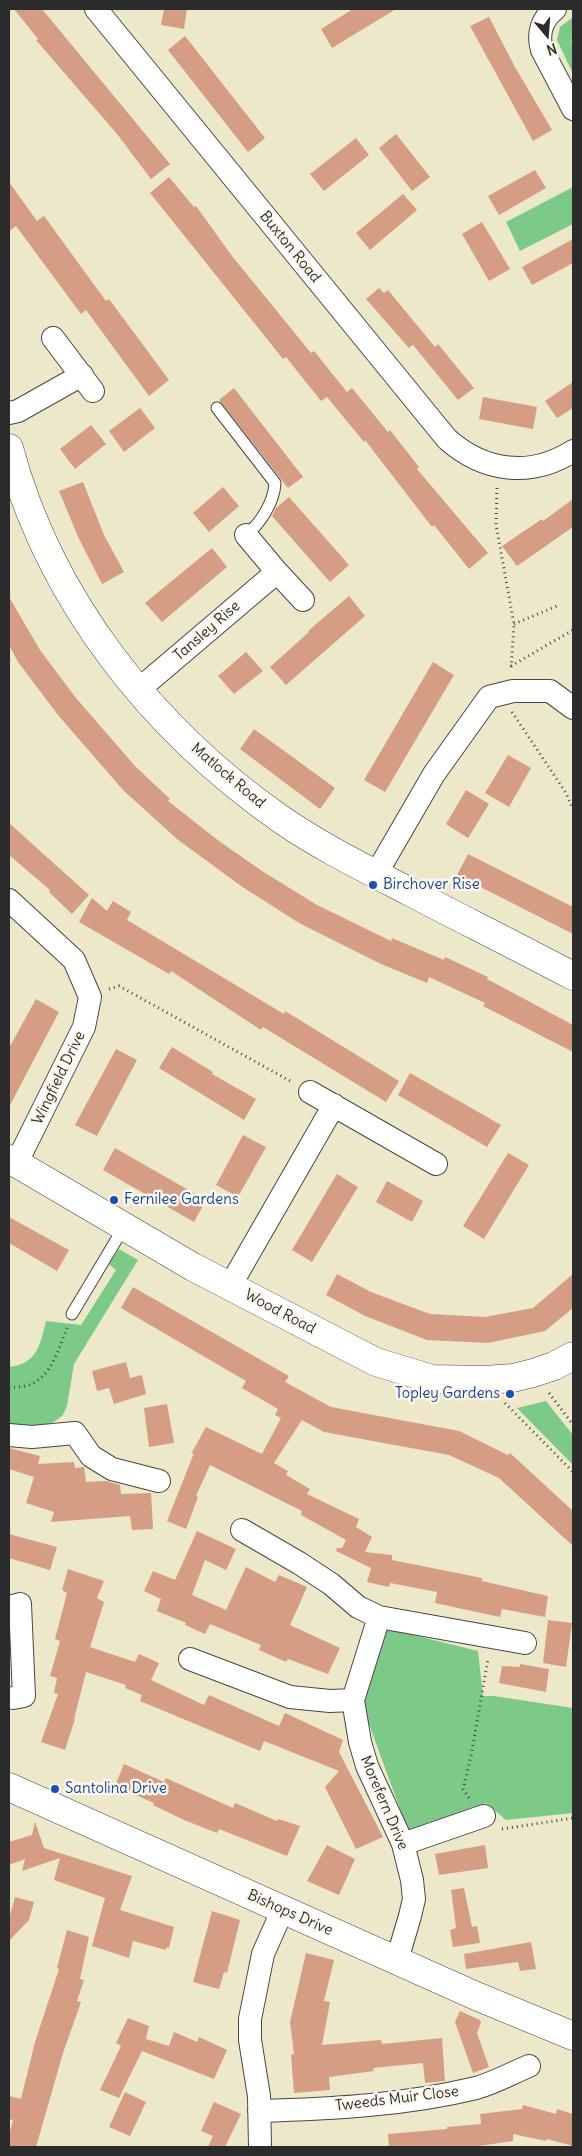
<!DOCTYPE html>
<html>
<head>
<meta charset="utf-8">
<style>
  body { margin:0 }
  #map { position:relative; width:582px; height:2156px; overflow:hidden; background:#eee8cb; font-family:Delius,sans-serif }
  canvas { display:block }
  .frame { position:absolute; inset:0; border:10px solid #2b2b2b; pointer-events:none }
  .north { position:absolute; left:522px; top:10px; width:50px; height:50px; -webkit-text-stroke:4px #fbf7ec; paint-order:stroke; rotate:162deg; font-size:14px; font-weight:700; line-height:20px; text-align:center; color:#2b2b2b }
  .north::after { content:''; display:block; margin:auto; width:18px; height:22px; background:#2b2b2b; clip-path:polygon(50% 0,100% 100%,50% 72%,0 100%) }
</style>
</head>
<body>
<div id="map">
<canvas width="582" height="2156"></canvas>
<div class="frame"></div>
<div class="north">N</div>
</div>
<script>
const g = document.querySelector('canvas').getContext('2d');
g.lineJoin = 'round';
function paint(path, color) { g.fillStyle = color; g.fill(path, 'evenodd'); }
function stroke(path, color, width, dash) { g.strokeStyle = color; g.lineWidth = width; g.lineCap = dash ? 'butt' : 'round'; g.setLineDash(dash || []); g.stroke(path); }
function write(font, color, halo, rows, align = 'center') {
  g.font = font + ' Delius,sans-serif'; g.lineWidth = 5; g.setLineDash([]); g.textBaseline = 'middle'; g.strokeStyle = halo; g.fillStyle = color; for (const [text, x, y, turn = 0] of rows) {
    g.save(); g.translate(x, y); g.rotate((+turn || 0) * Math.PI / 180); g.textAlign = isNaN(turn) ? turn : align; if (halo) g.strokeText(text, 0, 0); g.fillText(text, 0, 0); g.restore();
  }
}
paint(new Path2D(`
  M573,17V38L571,40L573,45V74L557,40L560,27Z
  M573,187V224L520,251L506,222Z
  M119,1249L138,1260L74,1364L67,1406L63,1415L54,1422L36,1427H9V1367C37,1364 40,1345 46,1321L81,1325L116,1270L109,1264Z
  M546,1401L573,1435V1465L517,1408Z
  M385,1628L478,1651L483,1696H494L573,1708V1813L506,1820L486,1803L408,1831L362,1705Z`), '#7dca88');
paint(new Path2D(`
  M14,9H42L170,164L151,179L117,134L36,40L38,39Z
  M164,9H187L184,29L161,25Z
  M353,9H396L332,48L321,29Z
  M489,17L515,67L552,130L533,141L470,26Z
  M185,36L265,138L248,152L168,50Z
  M396,134L430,177L412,191L379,148Z
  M356,138L369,155L324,191L310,174Z
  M535,170L546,188L499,215L488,196Z
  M169,177L194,207L196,206L232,256L311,353L314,351L347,392L352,388L388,432L390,430L419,467L417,469L488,553L469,569L434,525L432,527L365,440L364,442L327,397L321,401L286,357L283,359L150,193Z
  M9,182L37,221L44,216L106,301L109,299L169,380L149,396L86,310L81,314L16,226L9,231Z
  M403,194L417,210L370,250L356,233Z
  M482,222L510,269L489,281L462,234Z
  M573,239V263L532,285L522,267Z
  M379,288L384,293L388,290L435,347L438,344L474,388L458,400L413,345L409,348L366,299Z
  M573,382V408L557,418L545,401Z
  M234,388L303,477L288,488L219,400Z
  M483,397L537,407L533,429L479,419Z
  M140,408L155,428L124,452L109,431Z
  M91,425L106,444L75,469L60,449Z
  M83,482L104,535L124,572L102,584L79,539L59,491Z
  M223,487L239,506L209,532L193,513Z
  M289,497L349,565L330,582L272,516L276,508Z
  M573,499V527L517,566L502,546L542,519L543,521Z
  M212,548L227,567L162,622L145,603Z
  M349,596L365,616L286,685L270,667L309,632L308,631Z
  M9,597L40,650L76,698L135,766L170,799L168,801L219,841L262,871L317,905L391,941L392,938L444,960L445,957L488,977L487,979L573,1025V1052L483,1006L485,1003L429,977L427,983L381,964L299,923L241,886L177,839L123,790L58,715L18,662L9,645Z
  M246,652L263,671L234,694L218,676Z
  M433,662L454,675L385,792L364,780Z
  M254,729L335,788L320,809L240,749Z
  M508,755L531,768L509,807L485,793Z
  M466,790L489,804L468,838L446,824Z
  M9,823L89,895L72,914L49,892L50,890L9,855Z
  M468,854L573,907V934L457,875Z
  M92,898L107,911L113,901L131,912L127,920L284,1014L285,1011L399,1081L386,1102L263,1027L261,1030L171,971L169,974L79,922Z
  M36,999L59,1012L9,1107V1048Z
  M172,1047L213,1072L212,1074L256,1099L244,1120L159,1068Z
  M116,1049L137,1060L97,1136L75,1125Z
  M410,1073L501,1125L487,1147L398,1095Z
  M243,1135L266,1147L238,1197L216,1185Z
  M115,1148L206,1200L194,1222L103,1170Z
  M508,1153L529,1165L484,1239L463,1226Z
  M337,1174L358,1187L312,1262L292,1250Z
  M387,1181L423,1201L412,1222L376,1202Z
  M9,1217L69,1250L57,1271L9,1243Z
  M337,1274L371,1292L430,1314L485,1317L533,1308L573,1274V1308L545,1331L488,1343L427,1340L365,1316L326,1295Z
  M133,1287L289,1376L285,1382L331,1407L459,1431L508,1455L510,1453L573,1511V1546L499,1478L449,1455L324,1432L302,1420L274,1463L288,1471L286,1475L310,1489L307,1494L359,1519L356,1527L372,1537L365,1552L392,1555V1560L482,1578V1581L548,1596L545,1617L502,1609L500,1617L435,1603L437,1592L390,1583L389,1587L367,1582L371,1568L336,1551L337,1548H342L346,1540L301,1515L302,1511L210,1465L196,1496L198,1497L186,1529L167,1521L194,1453L191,1454L206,1427L262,1454L281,1418L275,1415L278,1409L242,1388L246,1381L121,1308Z
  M126,1362L130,1378L142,1375L146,1394L114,1404L109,1388L97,1391L92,1371Z
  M167,1404L174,1443L149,1447L144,1408Z
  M9,1448L40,1456L38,1464L74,1462L75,1468L84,1467L86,1482L106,1481L120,1485L121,1494L151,1493L153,1529L132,1530L130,1516L51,1522L54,1512L26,1503L34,1477L9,1469Z
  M197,1531L236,1549L226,1570L205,1560L192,1595L226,1610L246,1567L275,1582L279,1575L307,1587L290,1625L340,1648L328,1674L288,1659L286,1662L259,1650L261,1645L210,1624L205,1634L185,1625L186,1623L157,1611L161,1599L144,1591L153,1571L175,1580Z
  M9,1534L57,1547L50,1570L9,1558Z
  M68,1569L104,1581L97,1598L104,1602L90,1647L135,1662L139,1654L159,1663L151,1680L204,1705L209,1695L279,1726L285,1713L343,1740L339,1752L383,1837L356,1849L325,1787L339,1771L264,1741L260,1751L140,1701L142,1695L125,1688L126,1685L86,1672L74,1719H75L65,1750L41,1742L58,1694L54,1693L57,1678L50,1676L60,1641L55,1639L67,1593L62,1590Z
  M548,1620L572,1623L566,1667L543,1663Z
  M520,1664L549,1669L546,1692L499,1683L502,1666L520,1667Z
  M124,1764L164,1782L166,1778L233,1808L235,1803L277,1821L278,1819L300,1826L287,1856L219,1829L217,1833L184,1820L153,1805L154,1803L115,1786Z
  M35,1822L44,1848L132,1876L120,1910L174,1927L169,1948L166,1947V1950L133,1941L129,1958L92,1946L105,1898L54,1880L60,1858L22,1871L25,1859L9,1865V1842L32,1835Z
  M327,1845L355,1859L339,1895L307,1881Z
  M485,1845L488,1868L439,1875L435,1854Z
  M464,1888L472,1927L477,1926L480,1943L453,1947L450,1930L456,1928L451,1890Z
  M15,1897L34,1902L29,1920L9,1941V1919Z
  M212,1911L240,1920L227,1973L224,1972L219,1989L193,1982Z
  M67,1930L89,1937L80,1979L84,1980L77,2001L81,2002L63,2053L36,2147H9V2136L13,2120L9,2119V2096L21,2099L35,2042L59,1969L57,1968Z
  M531,1942L536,1969L520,1971L518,1962L466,1969L464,1954Z
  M306,1953L334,1960L324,2001L330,2002L322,2045L381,2040L382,2044L442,2038L445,2081L425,2083L423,2063L373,2068L374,2071L329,2077L330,2090L294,2093L291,2055L294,2054L290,2022Z
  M460,2011L480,2020L481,2023L477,2033L489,2067L473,2073L455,2022Z
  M128,2018L149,2026L146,2039L169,2046L174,2032L197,2042L199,2037L227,2050L214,2079L142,2051L119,2098L100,2090L121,2046L116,2043Z
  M125,2092L146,2102L130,2136L109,2127Z
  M214,2102L241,2114L225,2147H208L213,2136L201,2131Z
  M523,2105L556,2114L557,2109L573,2114V2146L547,2139L546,2141L513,2134V2141L479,2146V2147H389L388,2134L447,2129V2127L481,2124L480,2114L522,2109Z`), '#d59d83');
const service = new Path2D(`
  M217,408L275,483C274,502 261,523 246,535
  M72,1314L124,1227`);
const minor = new Path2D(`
  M96,9L447,439C484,472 531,478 573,451
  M555,9C542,19 537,33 542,50L573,109
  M53,338L93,391
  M9,413L18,411L82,375
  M246,535L277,572L303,600
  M137,691L277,572
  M376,874L434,774L489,697L513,691H550L573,708
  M9,900L74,960L90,997L84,1027L16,1164
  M310,1092L436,1164
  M230,1286L334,1105
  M9,1435L32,1437L75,1433L91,1456L112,1469L159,1481
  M242,1530L299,1563L331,1584L358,1607L379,1617L525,1643
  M9,1607L20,1604L24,1696L13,1698
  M379,1617L353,1700L360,1742L367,1766L403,1844L412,1880L414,1899L410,1916L397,1960
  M190,1659L290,1697L330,1701L353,1700
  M403,1844L484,1816
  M259,2111C331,2109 406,2105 476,2088C494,2083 512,2073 529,2066
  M260,2147L259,2096L250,2040V2019L263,1954L283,1909`);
const tertiary = new Path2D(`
  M9,448C50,601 153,730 282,820C323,848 368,870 412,893C466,921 520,948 573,976
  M9,1159L193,1267L376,1362L432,1379L484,1380L513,1378L533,1373L554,1366L573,1356
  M9,1787L476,1996L573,2036`);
stroke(service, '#484743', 13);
stroke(minor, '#484743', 24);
stroke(tertiary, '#484743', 29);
stroke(new Path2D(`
  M497,488L496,525L514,624L511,670
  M514,624L557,606
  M511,666L573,630
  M512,712L566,793L573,809
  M109,989L119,986L292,1082
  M9,1387C48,1390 55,1358 67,1328
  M549,1393L573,1425
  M505,1403L573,1472
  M469,1798L463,1789L471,1756L488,1659
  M502,1829L573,1818`), '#484743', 3, [1, 4]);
stroke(service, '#fff', 11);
stroke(minor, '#fff', 22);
stroke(tertiary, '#fff', 28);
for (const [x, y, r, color] of [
  [373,885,5,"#1a4fb4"],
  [114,1200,5,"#1a4fb4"],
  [510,1394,5,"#1a4fb4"],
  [55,1789,5,"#1a4fb4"]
]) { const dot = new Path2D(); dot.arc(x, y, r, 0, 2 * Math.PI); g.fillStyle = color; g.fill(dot); stroke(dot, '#fbf7ec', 2); }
write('15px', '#2b2b2b', '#fbf7ec', [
  ["Buxton Road",290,247,51],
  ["Tansley Rise",207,631,-41],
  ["Matlock Road",228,776,40],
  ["Wingfield Drive",59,1078,-64],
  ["Wood Road",280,1312,28],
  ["Morefern Drive",384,1803,67],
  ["Bishops Drive",290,1913,24],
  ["Tweeds Muir Close",397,2099,-7]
]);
write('15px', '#164399', '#fbf7ec', [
  ["Birchover Rise",383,885],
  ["Fernilee Gardens",124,1200],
  ["Topley Gardens",500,1394,"right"],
  ["Santolina Drive",65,1789]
], 'left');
</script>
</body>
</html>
